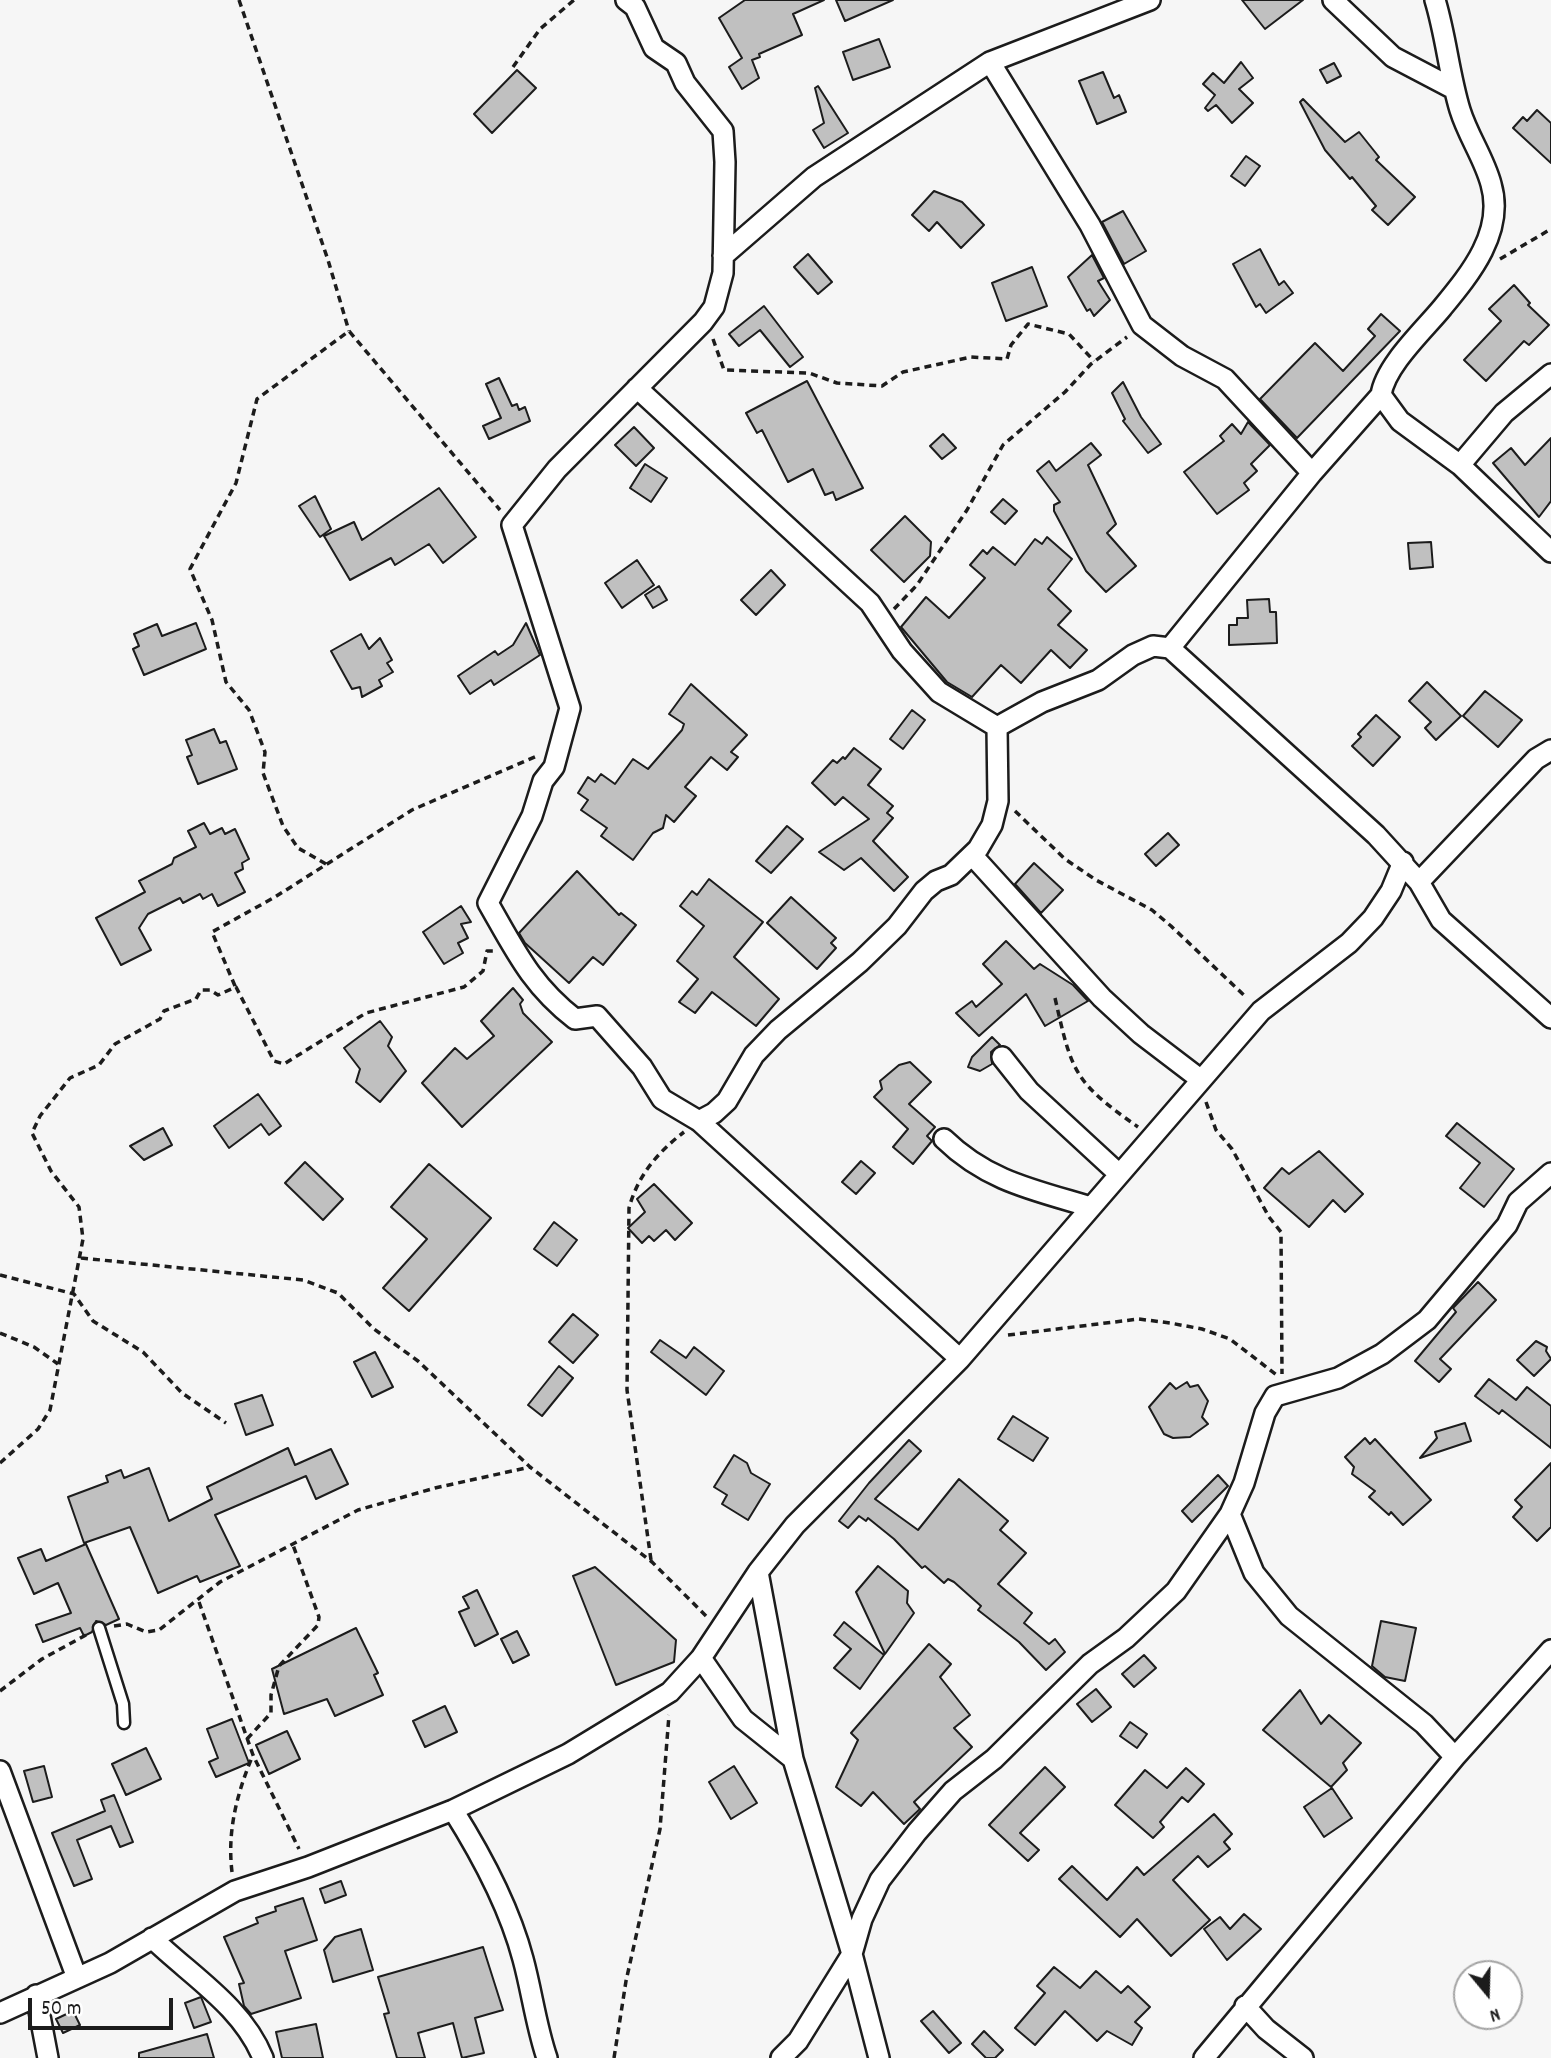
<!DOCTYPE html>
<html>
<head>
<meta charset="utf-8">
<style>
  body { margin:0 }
  #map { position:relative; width:1551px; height:2058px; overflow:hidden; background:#f6f6f6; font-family:Dekko,sans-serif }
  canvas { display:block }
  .north { position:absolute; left:1453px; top:1960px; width:70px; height:70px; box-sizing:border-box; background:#fff; border:2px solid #a4a4a4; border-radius:50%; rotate:161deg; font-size:19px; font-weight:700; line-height:28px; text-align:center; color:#1c1c1c }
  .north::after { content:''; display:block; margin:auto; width:24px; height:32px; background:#1c1c1c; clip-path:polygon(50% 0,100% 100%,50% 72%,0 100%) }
  .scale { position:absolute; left:28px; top:1998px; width:145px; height:32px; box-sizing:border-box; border:4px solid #1c1c1c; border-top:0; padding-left:9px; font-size:21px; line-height:24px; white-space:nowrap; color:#1c1c1c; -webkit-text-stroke:5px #fff; paint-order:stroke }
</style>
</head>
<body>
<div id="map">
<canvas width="1551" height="2058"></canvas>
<div class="north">N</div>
<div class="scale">50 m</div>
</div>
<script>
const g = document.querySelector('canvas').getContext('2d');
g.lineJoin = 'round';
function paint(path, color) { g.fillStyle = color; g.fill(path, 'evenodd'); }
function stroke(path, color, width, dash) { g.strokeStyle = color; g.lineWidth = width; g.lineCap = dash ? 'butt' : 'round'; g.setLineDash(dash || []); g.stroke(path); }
const building = new Path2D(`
  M745,0H824L793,14L802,35L759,54L760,57L752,60L759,78L742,89L729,67L742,58L719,18Z
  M836,0H893L845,21Z
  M1242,0H1303L1265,29Z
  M879,39L890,67L853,80L843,52Z
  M1241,62L1253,78L1239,89L1253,103L1232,123L1216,105L1208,111L1205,108L1215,95L1203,84L1213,73L1224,83Z
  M1334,63L1341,76L1327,83L1320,70Z
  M517,70L536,88L492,133L474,114Z
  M1103,72L1114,98L1119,95L1126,112L1097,124L1079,81Z
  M818,86L848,133L824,148L813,130L824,123L815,88Z
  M1303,99L1345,142L1359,132L1379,157L1376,160L1415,197L1388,225L1372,210L1376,206L1352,177L1350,179L1325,150L1300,102Z
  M1537,110L1551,123V163L1513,128L1523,117L1527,121Z
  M1246,156L1260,166L1245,186L1231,176Z
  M934,191L962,202L984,225L961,248L937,222L929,231L912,215Z
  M1123,211L1146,251L1124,264L1102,222Z
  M1260,249L1279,285L1284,281L1293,293L1266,313L1260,304L1256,307L1233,264Z
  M808,254L832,282L818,294L794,267Z
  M1092,255L1104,278L1098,281L1110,300L1094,316L1090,309L1087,311L1068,277Z
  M1032,267L1047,306L1006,321L992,283Z
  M1514,285L1530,303L1528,305L1549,325L1529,345L1524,341L1486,381L1464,360L1501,321L1489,309Z
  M764,306L803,357L790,367L760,330L739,346L729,334Z
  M1381,314L1400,331L1297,438L1260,399L1262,397L1315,343L1343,371L1375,336L1368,329Z
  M499,378L512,406L517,404L519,410L525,407L530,421L489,439L483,426L501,418L486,384Z
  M807,381L863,488L836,500L833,492L825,495L813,469L788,482L762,430L757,433L746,413Z
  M1123,382L1141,417L1161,444L1148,453L1123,421L1125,419L1112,393Z
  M1248,422L1270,445L1251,464L1257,471L1244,483L1249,490L1217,514L1184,472L1224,441L1220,436L1232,424L1241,434Z
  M634,427L654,448L636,466L615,445Z
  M943,434L956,448L942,459L930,446Z
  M1551,438V501L1539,517L1493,463L1511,448L1525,465Z
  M1091,443L1101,455L1088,465L1116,524L1107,533L1136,566L1106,592L1086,571L1054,511V505L1060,502L1037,471L1049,461L1056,471Z
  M645,464L667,478L651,502L630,488Z
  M439,488L476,537L443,563L429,544L395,565L391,558L350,580L324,536L354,522L362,540Z
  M315,496L331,529L320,537L299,506Z
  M1003,499L1017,511L1005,524L991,512Z
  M905,516L931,542L930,556L904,582L871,550Z
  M1047,537L1072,559L1048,589L1071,611L1058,625L1087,650L1070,668L1051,650L1021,683L1001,665L972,697L947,682L901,627L926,597L949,618L985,578L970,565L983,550L987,554L993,547L1015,565L1035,539L1042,544Z
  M1431,542L1433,567L1410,569L1408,543Z
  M637,560L654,585L622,608L605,583Z
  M771,570L785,585L756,615L741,600Z
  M659,586L667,600L653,608L645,595Z
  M1269,599L1270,612H1276L1277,643L1229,645V625H1237V618H1248L1247,600Z
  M196,623L206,649L144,675L133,649L139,646L134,634L157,624L162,636Z
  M526,623L540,655L494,685L491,680L470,694L458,676L495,651L498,655L513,645Z
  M361,634L369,649L380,638L392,660L387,663L393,672L379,680L382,686L362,697L360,687L352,689L331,651Z
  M1427,682L1461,716L1436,740L1425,728L1431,722L1409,701Z
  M691,684L747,735L731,752L738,757L727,770L711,757L685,787L696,796L674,822L666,815L663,828L653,833L633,860L601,836L607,828L581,810L588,800L578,793L588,777L595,782L601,774L615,784L633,759L648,769L682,730L684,724L669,714Z
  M1485,691L1522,720L1498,747L1463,716Z
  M912,710L925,720L903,749L890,739Z
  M1376,715L1400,737L1373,766L1352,746L1361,737L1358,734Z
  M214,729L220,743L226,741L237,769L198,784L187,757L192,755L186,740Z
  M854,748L881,769L868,785L893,806L887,813L893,818L873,841L908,877L894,891L861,858L844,870L819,852L869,819L843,797L835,805L812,783L833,760L837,763L843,757L845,759Z
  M204,823L210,834L222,828L225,834L235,829L249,859L242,863L243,869L235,873L245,892L218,906L212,894L203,899L200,894L183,903L180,898L148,914L139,928L151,950L121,965L96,918L145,892L139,881L172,864L174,858L196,847L188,831Z
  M787,826L803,839L771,873L756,861Z
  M1168,833L1179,845L1156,866L1145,854Z
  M1034,863L1063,890L1041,913L1015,884Z
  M577,871L619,915L621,913L636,925L603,965L593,957L569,983L525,943L519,933Z
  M709,879L763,922L734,957L779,999L756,1026L712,992L695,1013L679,1002L698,979L677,961L704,926L680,906L692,891L697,895Z
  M791,897L836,938L831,943L836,948L817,969L767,923Z
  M461,906L471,922L461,924L468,938L458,943L463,953L444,964L423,932Z
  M1006,941L1034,969L1040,964L1073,985L1088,1001L1045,1026L1026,994L979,1036L956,1013L972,1001L976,1007L1002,984L983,964Z
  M513,988L523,1000L520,1004L523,1013L552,1042L462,1127L422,1083L455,1048L467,1059L494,1036L481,1021Z
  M380,1021L392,1037L388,1046L406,1071L380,1102L356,1082L360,1069L344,1048Z
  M992,1037L1000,1045L991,1052L992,1064L980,1071L968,1067L972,1057Z
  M910,1062L931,1082L909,1104L935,1127L927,1136L932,1141L913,1164L893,1147L908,1129L874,1097L882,1089L880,1081L899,1065Z
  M258,1094L281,1126L269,1135L261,1124L229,1148L214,1126Z
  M1457,1123L1514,1169L1484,1207L1460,1188L1480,1163L1446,1136Z
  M163,1128L172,1145L144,1160L130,1146Z
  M1319,1151L1363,1194L1345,1212L1333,1200L1309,1227L1264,1188L1282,1168L1289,1174Z
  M861,1161L875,1173L856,1194L842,1182Z
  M305,1162L343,1199L323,1220L285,1183Z
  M429,1164L491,1218L409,1311L383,1288L427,1239L391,1207Z
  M654,1184L692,1223L675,1240L666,1230L654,1241L649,1236L642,1243L628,1228L645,1212L637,1199Z
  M554,1222L577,1240L557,1266L534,1249Z
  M1478,1282L1496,1300L1440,1359L1451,1369L1439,1382L1415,1361L1456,1312L1453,1308Z
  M573,1314L598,1335L573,1363L549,1342Z
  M660,1340L686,1358L694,1347L724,1371L706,1395L651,1352Z
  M1536,1341L1547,1347L1546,1351L1551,1359L1534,1376L1517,1360Z
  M375,1352L393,1387L372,1397L354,1362Z
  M559,1366L573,1378L542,1416L528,1405Z
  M1489,1379L1516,1400L1527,1387L1551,1406V1448L1502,1410L1499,1414L1475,1396Z
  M1187,1382L1190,1387L1198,1385L1208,1401L1202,1417L1208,1424L1190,1437L1173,1438L1164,1434L1149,1407L1170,1383L1176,1389Z
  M262,1395L273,1425L246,1435L235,1404Z
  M1013,1416L1048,1438L1033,1461L998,1439Z
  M1465,1423L1471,1441L1420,1458L1437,1438L1435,1432Z
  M1365,1438L1370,1444L1375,1439L1431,1500L1403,1525L1391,1512L1389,1515L1369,1497L1375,1491L1352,1474L1354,1467L1345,1457Z
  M909,1440L921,1451L875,1499L918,1530L959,1479L1008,1521L1000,1530L1026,1553L998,1584L1032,1613L1024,1623L1049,1644L1055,1639L1065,1652L1046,1670L1019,1642L978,1610L981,1606L954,1582L948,1579L944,1583L925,1566L922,1568L894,1539L868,1518L866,1521L859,1516L848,1528L839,1521L869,1483Z
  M288,1448L295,1465L331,1449L348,1484L316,1499L306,1476L215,1515L240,1566L200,1582L197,1576L158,1593L130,1527L84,1543L68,1497L108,1482L106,1476L121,1470L124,1478L149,1468L169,1521L212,1499L207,1487Z
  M734,1455L747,1463L751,1473L770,1484L748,1520L722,1504L727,1495L714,1487Z
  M1551,1463V1527L1537,1541L1513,1517L1522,1507L1515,1500Z
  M1218,1475L1228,1486L1192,1522L1182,1511Z
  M86,1544L119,1619L106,1625L96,1621L92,1632L84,1636L80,1628L43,1642L36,1625L71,1613L58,1583L34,1594L18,1558L41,1549L46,1561Z
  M878,1566L908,1591L907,1603L914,1613L885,1654L856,1592Z
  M595,1567L676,1640L674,1662L616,1685L573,1576Z
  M477,1590L498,1634L475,1646L459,1612L469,1608L463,1597Z
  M1381,1621L1416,1628L1405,1681L1385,1677L1372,1666Z
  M844,1622L884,1655L860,1689L834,1668L851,1649L834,1635Z
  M356,1628L378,1673L374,1675L383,1695L335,1716L327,1699L284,1714L272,1669Z
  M517,1631L529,1655L513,1663L501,1639Z
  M929,1644L951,1664L940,1677L970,1715L954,1728L972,1747L914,1802L920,1809L904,1824L873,1792L861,1806L836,1787L858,1740L851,1733Z
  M1144,1655L1156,1668L1134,1687L1122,1674Z
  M1096,1689L1111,1707L1092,1722L1077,1704Z
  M1300,1690L1321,1724L1329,1715L1361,1743L1343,1763L1347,1770L1331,1787L1263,1730Z
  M445,1706L457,1732L425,1747L413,1721Z
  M232,1719L249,1763L216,1777L209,1762L218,1758L207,1729Z
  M1130,1722L1147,1734L1137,1748L1120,1736Z
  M287,1731L300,1759L269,1774L256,1745Z
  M146,1748L161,1779L126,1795L112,1764Z
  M44,1766L52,1797L33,1802L24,1771Z
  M734,1766L757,1803L731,1819L709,1782Z
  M1045,1767L1065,1787L1020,1833L1039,1850L1028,1861L989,1825Z
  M1186,1768L1204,1784L1188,1802L1182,1797L1160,1822L1164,1827L1153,1838L1115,1805L1145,1770L1167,1788Z
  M1332,1788L1352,1818L1324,1837L1304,1807Z
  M114,1795L133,1842L120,1847L111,1826L77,1840L92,1879L74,1886L52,1833L105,1811L101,1800Z
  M1214,1814L1232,1834L1224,1842L1230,1849L1208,1867L1198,1856L1173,1880L1210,1920L1171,1956L1137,1919L1120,1937L1059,1879L1072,1866L1107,1900L1137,1867L1144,1875Z
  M341,1881L346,1895L325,1903L320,1889Z
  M303,1898L317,1940L285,1951L301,1998L251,2014L244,2006L239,1984L244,1983L224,1937L258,1923L256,1918L276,1911L275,1907Z
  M1244,1914L1261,1929L1227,1960L1204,1929L1220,1917L1230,1929Z
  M361,1929L373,1970L333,1982L324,1950L335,1937Z
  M483,1947L503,2010L475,2018L484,2053L462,2058L453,2023L418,2033L425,2058H397L384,2014L389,2013L378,1977Z
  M1054,1967L1080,1988L1096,1971L1121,1993L1128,1986L1150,2007L1135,2022L1142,2028L1132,2045L1107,2031L1097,2041L1065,2011L1035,2045L1015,2028L1045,1993L1037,1986Z
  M201,1997L211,2022L194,2028L185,2003Z
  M73,2011L80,2025L63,2033L56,2019Z
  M933,2011L961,2043L949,2053L921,2021Z
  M316,2024L323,2058H282L276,2032Z
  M984,2031L1003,2050L995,2058H986L972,2044Z
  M207,2034L214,2058H139V2053Z`);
paint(building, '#c0c0c0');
stroke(building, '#1c1c1c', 2);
const lane = new Path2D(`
  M99,1628L123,1704L124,1723`);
const street = new Path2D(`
  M626,0L635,7L654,48L676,63L685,83L723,131L725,162L723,273L714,307L703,322L557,469L512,525L570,708L554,767L543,781L532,816L488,903C515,950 531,985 575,1019L597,1016L642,1067L662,1099L699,1121L960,1359
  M1333,0L1393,57L1454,89
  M1435,0C1446,36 1449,74 1460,110C1468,136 1484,158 1491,184C1505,232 1470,274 1442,308C1423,331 1385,366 1381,395L1400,421L1460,465L1551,552
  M990,62L1090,225L1142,325L1182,356L1225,379L1312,473
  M723,256L814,177L990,62L1150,0
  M637,388L870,603L902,651L939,692L997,727
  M1460,465L1504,413L1551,374
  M1170,648L1312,473L1381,395
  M997,727L1042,702L1098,680L1133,655L1153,646L1170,648L1376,835L1419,882L1441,920L1551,1018
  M972,855L1102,998L1141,1034L1200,1079
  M1419,882L1536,759L1551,750
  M1002,1057L1029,1091L1119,1174
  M699,1121L714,1113L727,1101L754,1055L778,1030L860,962L897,926L924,891L936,881L951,875L978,849L992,825L998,801L997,727
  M944,1139C987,1181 1034,1190 1091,1207
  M758,1572L793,1759L852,1954L879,2058
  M701,1658L743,1719L793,1759
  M1455,1757L1424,1724L1289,1616L1254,1573L1230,1514L1244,1483L1265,1413L1275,1396L1338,1378L1382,1354L1427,1320L1507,1225L1518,1202L1551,1173
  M0,1771L77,1978
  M453,1810C482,1856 509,1906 523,1959C532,1992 536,2026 547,2058
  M152,1938C191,1976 242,2006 263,2058
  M36,1995L48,2058
  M1245,2006L1266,2029L1303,2058
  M0,2013L110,1963L235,1891L308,1867L453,1810L568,1754L670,1692L701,1658L758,1572L795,1525L960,1359L1261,1011L1349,943L1373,918L1391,891L1403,862
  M781,2058L798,2041L852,1954L862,1919L880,1880L917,1832L953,1791L994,1759L1090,1664L1126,1638L1176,1591L1230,1514
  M1204,2058L1455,1757L1551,1650`);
stroke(lane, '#1c1c1c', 15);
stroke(street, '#1c1c1c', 24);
stroke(new Path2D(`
  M239,0L328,260L349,331
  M513,67L540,29L574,0
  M1500,259L1551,229
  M713,339L724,370L809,373L837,383L882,386L903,372L971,357L1007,359L1011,345L1028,324L1069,334L1094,361
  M894,609L917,585L967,510L1003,445L1065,392L1091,364L1127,337
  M1015,811L1065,859L1096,880L1152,910L1171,926L1247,998
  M326,864L298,848L283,826L263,773L265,752L249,710L226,682L212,620L190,569L236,483L257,399L349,331L500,510
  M235,986L212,932L275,897L412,810L537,756
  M1055,998C1072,1073 1074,1082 1138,1127
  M1206,1102L1216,1130L1232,1149L1269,1217L1281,1232L1282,1374
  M81,1258L303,1280L338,1293L374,1329L418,1361L530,1467L652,1562L706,1616
  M0,1275L74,1294L93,1321L143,1352L182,1393L226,1423
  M0,1333L34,1347L58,1364
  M1008,1335L1139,1319L1170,1323L1202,1329L1230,1339L1278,1376
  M0,1463L38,1429L50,1410L83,1239L79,1207L51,1171L32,1133L40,1116L70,1078L99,1065L115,1044L160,1019L164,1011L196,999L201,990H210L218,995L236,987L274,1061L284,1064L366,1013L464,987L483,971L487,951H493
  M651,1560L627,1390L629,1208C638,1175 658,1152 684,1132
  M199,1602L253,1755L299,1849
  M114,1626L127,1624L146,1632L159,1630L220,1582L358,1510L435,1488L530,1467
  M0,1691L42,1659L86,1635
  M247,1739L271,1713V1695L279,1666L318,1625L319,1617L293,1545
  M232,1872C227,1831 237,1793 253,1755
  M614,2058L626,1981L660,1829L669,1715`), '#1c1c1c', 3.5, [7, 5]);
stroke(lane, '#fff', 10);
stroke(street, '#fff', 19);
</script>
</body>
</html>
